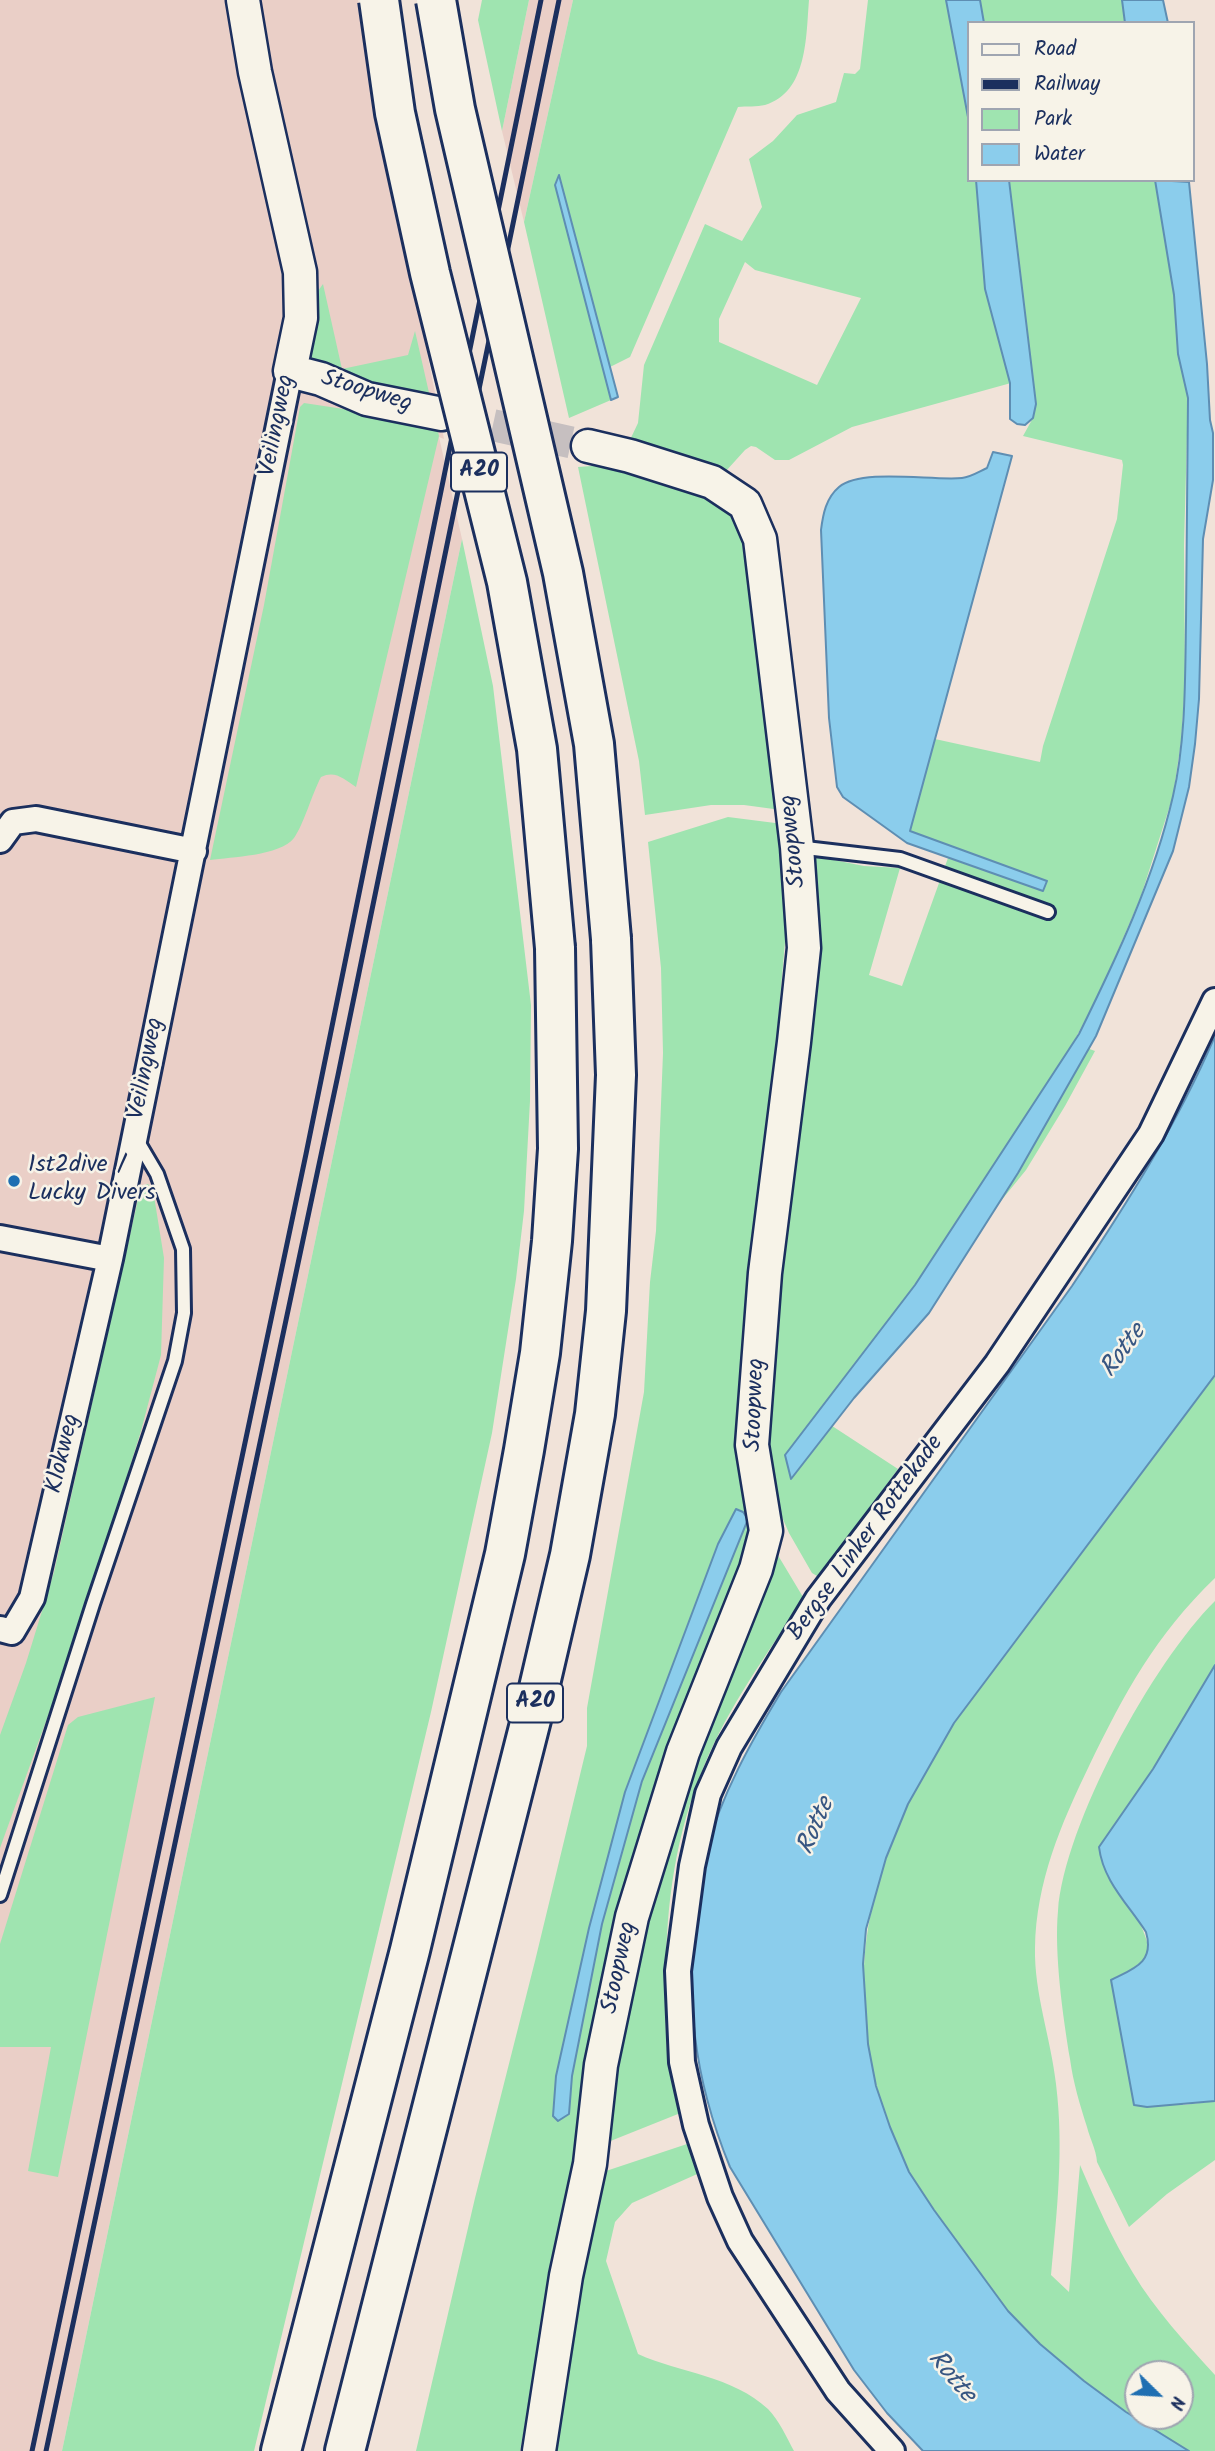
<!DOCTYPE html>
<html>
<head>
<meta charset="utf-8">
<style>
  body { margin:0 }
  #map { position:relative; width:1215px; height:2451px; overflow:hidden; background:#f1e3d9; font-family:Kalam,sans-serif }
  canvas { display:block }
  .legend { position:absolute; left:967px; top:21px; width:228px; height:161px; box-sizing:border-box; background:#f7f3e8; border:2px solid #9fa5b1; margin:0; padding:9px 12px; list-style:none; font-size:21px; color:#1b2f5e }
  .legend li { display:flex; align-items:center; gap:14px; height:35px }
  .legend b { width:35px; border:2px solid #9fa5b1 }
  .north { position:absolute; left:1124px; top:2360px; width:70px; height:70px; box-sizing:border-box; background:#f7f3e8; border:2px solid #9fa5b1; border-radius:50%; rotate:114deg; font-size:19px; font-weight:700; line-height:28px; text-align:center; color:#1b2f5e }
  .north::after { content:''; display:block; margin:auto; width:24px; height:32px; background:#1f6fb2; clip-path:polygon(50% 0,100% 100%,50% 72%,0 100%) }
</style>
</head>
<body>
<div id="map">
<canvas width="1215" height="2451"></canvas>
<ul class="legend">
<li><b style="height:9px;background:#f7f3e8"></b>Road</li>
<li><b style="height:9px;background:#1b2f5e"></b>Railway</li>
<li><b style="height:19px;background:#9fe4b0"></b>Park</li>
<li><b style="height:19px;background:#8bcdec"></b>Water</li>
</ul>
<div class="north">N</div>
</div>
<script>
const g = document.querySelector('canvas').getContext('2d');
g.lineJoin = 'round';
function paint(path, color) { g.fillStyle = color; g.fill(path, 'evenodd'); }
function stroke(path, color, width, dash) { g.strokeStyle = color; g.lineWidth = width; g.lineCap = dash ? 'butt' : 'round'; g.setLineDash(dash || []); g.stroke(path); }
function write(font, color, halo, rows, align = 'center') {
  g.font = font + ' Kalam,sans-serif'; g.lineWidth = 5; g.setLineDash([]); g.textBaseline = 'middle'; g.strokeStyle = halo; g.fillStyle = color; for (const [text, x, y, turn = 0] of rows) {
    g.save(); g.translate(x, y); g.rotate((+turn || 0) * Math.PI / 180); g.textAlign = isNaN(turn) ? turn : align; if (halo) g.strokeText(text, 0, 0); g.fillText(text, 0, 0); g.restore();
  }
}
paint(new Path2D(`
  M0,0H358L444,439L439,437L462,539L62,2451H0Z
  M529,0H573L524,222L502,131Z`), '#eacfc7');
paint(new Path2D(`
  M482,0H529L502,131L478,20Z
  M573,0H809C806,36 808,92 765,105C757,107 746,106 738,107L630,357L610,367L559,176L555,185L611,400L569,418L524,222Z
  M868,0H946L968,117V180H976L985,289L1011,383L852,427L789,460H775L756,447L751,446L745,450L726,471L629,442L638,423L644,365L705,224L742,241L762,207L749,159L773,141L797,115L836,102L844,73L855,74L860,69ZM745,262L755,270L861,298L817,385L719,342V319Z
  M980,0H1122L1125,23H984Z
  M1009,180H1155L1174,295L1178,354L1188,398L1184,545L1185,684L1181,742L1173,796L1140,899L1099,994L1073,1043L1095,1051L1065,1106L1026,1170L823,1420L898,1469L821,1574L817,1576L812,1573L789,1533L772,1494L766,1442L809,855L864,866L900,868L869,975L902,986L948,858L1043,891L1046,881L910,832L935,739L1040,762L1043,746L1117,519L1123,465L1122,460L1023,436L1033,418L1036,404Z
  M323,284L342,369L408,355L415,331L432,406L321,367L312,359L309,352L318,291Z
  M304,403L436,423L439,436L356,787C344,779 335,770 321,777C312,794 304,824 294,838C280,856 231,857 210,860L264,605L300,407Z
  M605,465L711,495L729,508L739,522L781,810L744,805H711L645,815L639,761L578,467Z
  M462,539L493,686L531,1005L530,1101L524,1211L516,1279L492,1433L431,1712L254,2451H62Z
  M728,817L783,824L788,908L750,1342L760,1519L586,2125L548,2299L520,2451H416L475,2198L535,1961L587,1746V1708L644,1392L650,1282L656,1231L663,1053L661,968L648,842ZM736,1509L748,1520L642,1781L602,1924L572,2076L569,2114L553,2116L556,2076L589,1928L625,1792L718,1544Z
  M148,1184L153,1190L164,1258L161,1355L141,1431L78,1633L0,1848V1735L26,1663L54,1572L141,1186Z
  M1215,1375V1578C1155,1636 1125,1692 1089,1766C1061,1824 1036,1882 1035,1948C1034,1993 1051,2039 1056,2084C1064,2149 1057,2210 1051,2275L1069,2292L1080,2165C1096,2202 1112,2239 1133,2273C1155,2310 1186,2343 1215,2375V2451C1207,2451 1196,2451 1188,2451C1174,2447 1160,2434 1148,2426C1093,2390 1036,2349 996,2296C968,2258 928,2210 908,2169C831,2009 859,1868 953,1725C976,1689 1003,1656 1028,1622C1090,1539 1153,1457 1215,1375ZM1138,2374H1180V2416H1138Z
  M773,1547L803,1597L802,1601C767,1654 728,1707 704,1766C676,1833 666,1903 666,1975C666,2006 664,2041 670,2071C673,2085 679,2099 683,2112L603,2144L633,1929Z
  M1215,1601V1665L1153,1769L1099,1847C1108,1864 1152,1936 1148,1951C1146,1959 1141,1963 1135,1968L1183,2105L1215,2101V2160L1167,2194L1129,2227L1097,2162C1096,2149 1090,2139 1087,2127C1080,2105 1073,2082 1070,2059C1063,2017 1054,1953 1058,1911C1064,1825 1153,1662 1215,1601Z
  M155,1697L58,2177L28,2171L51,2047H0V1944L68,1725L78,1717Z
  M693,2142L704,2171L632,2203L615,2222L606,2261L638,2354C680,2373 733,2376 768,2409C779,2420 787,2438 794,2451H549L597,2174Z`), '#9fe4b0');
const water = new Path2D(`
  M946,0H980L984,23H968V117Z
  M1122,0H1163L1168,23H1125Z
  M559,175L618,397L611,400L555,185Z
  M976,180H1009L1036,404L1033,418L1025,425L1017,424L1010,419V383L985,289Z
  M1155,180L1189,182L1207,364L1210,420L1213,433V480L1203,539L1199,699L1195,744L1189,787L1173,851L1096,1036L1018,1173L929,1313L854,1398L791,1479L785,1455L915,1285L1079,1034C1116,959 1154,879 1173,796C1186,740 1185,679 1186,621C1187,547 1187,472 1188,398L1178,354L1174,295Z
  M993,452L1012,456L910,831L1047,881L1043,891L907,843L843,797L837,787L829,718L821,530C823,514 826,498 839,487C862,468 932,481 962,478C971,477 980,471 987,468Z
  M1215,1036V1375L954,1723L908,1804L886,1858L866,1929L863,1964L868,2044L876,2086L890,2127L909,2172L934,2210L1008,2311L1040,2344L1084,2381L1126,2412L1189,2451H923L887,2413L854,2370L730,2167C693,2077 684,1995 698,1899C700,1884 702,1867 706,1852C721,1795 751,1742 781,1692L1072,1286C1126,1205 1177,1125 1215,1036Z
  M736,1509L743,1512L748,1519L642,1781L602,1924L572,2076L569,2114L558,2121L553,2116L556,2076L589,1928L625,1792L718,1544Z
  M1215,1665V2101L1147,2107L1134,2105L1111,1980C1133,1969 1155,1963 1146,1932C1128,1904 1103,1881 1099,1847L1153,1769Z`);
paint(water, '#8bcdec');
stroke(water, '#5e8eb3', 2);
stroke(new Path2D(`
  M446,415L588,446`), '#c6bfc0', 32, [32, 16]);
const service = new Path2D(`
  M797,847L900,859L1048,912
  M0,1895L93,1604L175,1361L184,1313L183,1249L157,1174L137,1140`);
const minor = new Path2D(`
  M0,840L13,822L36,819L194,851
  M0,1238L110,1259L290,371
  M0,1629L12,1632L32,1598L110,1259
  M892,2451L838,2391L740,2241L720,2197L696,2125L682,2062L678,1971L692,1866L708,1794L729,1747L818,1599L997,1364L1151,1134L1215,1001`);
const tertiary = new Path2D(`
  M243,0L255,72L300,272L301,318L290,371L321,379L367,399L442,414
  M539,2451L566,2276L590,2164L601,2065L632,1917L683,1752L756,1569L766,1531L752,1445L765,1273L794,1042L804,948L797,847L760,539L745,504L712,482L630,456L588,446`);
const motorway = new Path2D(`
  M281,2451L410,1950L505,1554L524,1450L540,1353L552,1241L558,1149L555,948
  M345,2451L539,1688L570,1555L595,1414L606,1311L616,1075L611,939`);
stroke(service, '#1b2f5e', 18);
stroke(minor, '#1b2f5e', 30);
stroke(tertiary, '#1b2f5e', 37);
stroke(motorway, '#1b2f5e', 44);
stroke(service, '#f7f3e8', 12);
stroke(minor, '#f7f3e8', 24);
stroke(tertiary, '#f7f3e8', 32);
stroke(motorway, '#f7f3e8', 38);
stroke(new Path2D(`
  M32,2451L306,1154L541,0
  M46,2451L338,1075L559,0`), '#1b2f5e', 5);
const motorwayBridge = new Path2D(`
  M379,0L395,113L430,273L507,582L537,749L555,948
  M436,0L455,109L563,573L594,744L611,939`);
stroke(motorwayBridge, '#1b2f5e', 44, []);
stroke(motorwayBridge, '#f7f3e8', 38);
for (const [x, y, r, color] of [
  [14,1181,7,"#1f6fb2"]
]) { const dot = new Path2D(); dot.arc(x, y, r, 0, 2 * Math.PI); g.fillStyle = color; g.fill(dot); stroke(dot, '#f7f3e8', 2.5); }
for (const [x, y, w] of [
  [479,472,56],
  [535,1703,56]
]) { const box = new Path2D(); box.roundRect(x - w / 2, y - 19.5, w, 39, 5); g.fillStyle = '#f7f3e8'; g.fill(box); stroke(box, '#1b2f5e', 2); }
write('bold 23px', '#1b2f5e', null, [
  ["A20",479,472],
  ["A20",535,1703]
]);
write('24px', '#1b2f5e', '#f7f3e8', [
  ["Stoopweg",366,393,17],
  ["Veilingweg",279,426,-79],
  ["Stoopweg",795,841,-96],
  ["Veilingweg",148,1069,-79],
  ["Stoopweg",757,1405,-88],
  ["Klokweg",65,1454,-77],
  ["Bergse Linker Rottekade",867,1539,-54],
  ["Stoopweg",621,1968,-78]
]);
write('24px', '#1b2f5e', '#f7f3e8', [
  ["1st2dive /",28,1167],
  ["Lucky Divers",28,1195]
], 'left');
write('italic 26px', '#375682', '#f7f3e8', [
  ["Rotte",1125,1352,-54],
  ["Rotte",818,1827,-67],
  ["Rotte",950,2378,50]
]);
</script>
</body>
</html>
